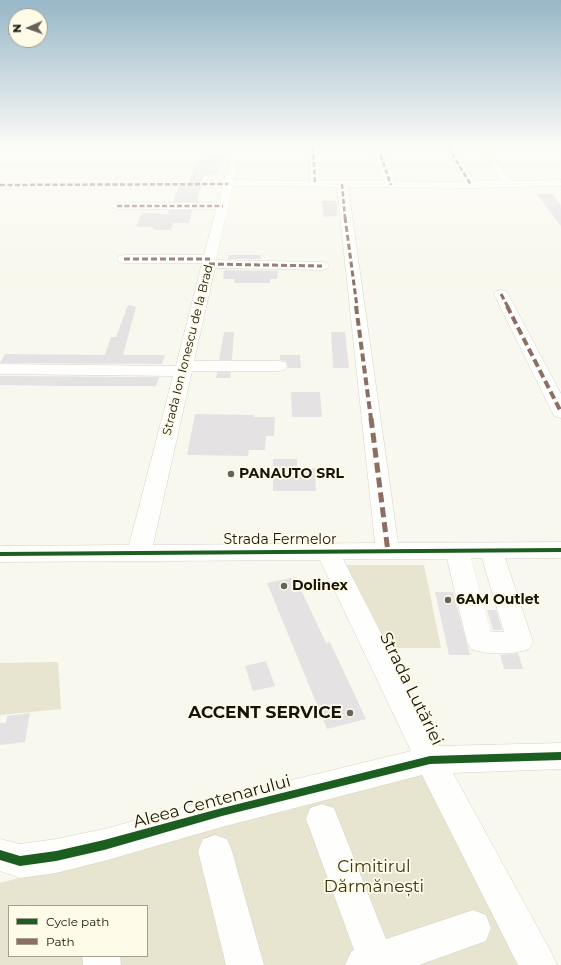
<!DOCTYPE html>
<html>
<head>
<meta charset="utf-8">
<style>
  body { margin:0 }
  #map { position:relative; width:561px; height:965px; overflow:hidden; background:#f9f8ee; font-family:Montserrat,sans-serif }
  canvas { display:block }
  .legend { position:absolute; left:8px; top:905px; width:140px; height:52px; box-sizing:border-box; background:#fefbe9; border:1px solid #a29f90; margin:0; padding:5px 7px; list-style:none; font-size:12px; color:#17150a }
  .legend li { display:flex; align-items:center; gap:8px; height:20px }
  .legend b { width:20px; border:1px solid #a29f90 }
  .north { position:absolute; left:8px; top:8px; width:40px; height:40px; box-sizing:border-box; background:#fefbe9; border:1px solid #a29f90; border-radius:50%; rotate:268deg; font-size:11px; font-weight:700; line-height:16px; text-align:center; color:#17150a }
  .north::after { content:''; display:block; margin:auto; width:14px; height:18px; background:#66645a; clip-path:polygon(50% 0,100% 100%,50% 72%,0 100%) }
</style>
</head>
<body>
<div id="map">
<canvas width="561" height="965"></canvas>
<ul class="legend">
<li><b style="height:5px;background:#1b5e20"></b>Cycle path</li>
<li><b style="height:5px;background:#8d6e63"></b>Path</li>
</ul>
<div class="north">N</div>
</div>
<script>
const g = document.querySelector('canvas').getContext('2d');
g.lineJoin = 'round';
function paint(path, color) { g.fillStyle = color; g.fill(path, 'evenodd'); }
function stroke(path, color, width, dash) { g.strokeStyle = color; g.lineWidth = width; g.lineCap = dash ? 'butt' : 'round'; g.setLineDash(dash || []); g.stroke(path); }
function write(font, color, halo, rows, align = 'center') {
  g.font = font + ' Montserrat,sans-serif'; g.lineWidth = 3.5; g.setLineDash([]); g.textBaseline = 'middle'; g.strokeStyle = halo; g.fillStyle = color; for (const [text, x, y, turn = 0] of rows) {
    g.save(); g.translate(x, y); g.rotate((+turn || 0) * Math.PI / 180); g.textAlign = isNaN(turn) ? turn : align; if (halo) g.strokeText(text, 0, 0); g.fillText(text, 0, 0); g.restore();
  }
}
paint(new Path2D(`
  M344,565H424L441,648H386Z
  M58,662L61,709L0,715V663Z
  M421,773L518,965H0V883ZM9,906H147V956H9Z`), '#e7e4cf');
paint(new Path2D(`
  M210,159H222L217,174L204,176L197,200L198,202H173L179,185H188L197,160Z
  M537,194H552L561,205V226Z
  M322,201H336L338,216L324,217Z
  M169,210H196L192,211L189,223H173L171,230H154L152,227H136L142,213L168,214Z
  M229,255H261L260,259H228Z
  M224,270L278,271L277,279H270V283H234L235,279H223Z
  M128,305L136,307L123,355H165L162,364L0,363L5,354L105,355L111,337H116Z
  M224,332H234L232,360H219Z
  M331,332H345L349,368H333Z
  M280,355H300L301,368H288L286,361L280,360Z
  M217,372H231L230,378H216Z
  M0,376L159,377L156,386H62L0,385Z
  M291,392H320L322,417H292Z
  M195,414L254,415L253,417H275L274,436H266L265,450H249L248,456L187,455Z
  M273,459H297V468H315L316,491H273Z
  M295,577L326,643L330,642L366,719L327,729L267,583Z
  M435,592H453L470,655H449Z
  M487,610H496L502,630H493Z
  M518,653L523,669H504L500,655Z
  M266,661L275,686L253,691L245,666Z
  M30,713L25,742L0,745V723H6L7,716Z`), '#e5e2e4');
const minor = new Path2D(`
  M233,147H242L234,180L310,181L309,147H318L320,181H384L373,148L374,147L383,148L395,181L464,182L444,147H452L474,181H501L478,147H487L512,181L561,180V186L471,188L348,187L398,543L561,542V558H505L533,642L529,649C512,655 488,655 471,649L467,642L447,559H343L439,746L561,743V769L453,773L551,952L557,965H518L422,775L222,827L104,861L56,873L20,878L0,871V839L20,844L56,839L104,829L222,797L411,751L320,560L0,562V546L129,545L173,376L0,374V364L176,366L202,263H124L119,262L117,259L119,256L124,255H204L216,209H117L113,208L111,206L113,204L117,203H218ZM233,186L337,187L375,543L153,545L192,371H279L285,370L287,366L285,362L279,361H194L215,268L322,270L327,269L329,266L327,263L322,262L216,260ZM471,558H482L504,632H491Z
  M501,290L506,291L508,294L561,394V418L554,416L552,412L494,294L496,291Z
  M322,804L334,808L386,939L473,910L486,915L491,928L486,941L419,965H345L351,952L354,950L306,819L310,808Z
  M215,835L227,839L232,851L264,965H226L198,851L203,839Z
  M82,956H120L121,965H83Z`);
stroke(minor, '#d4d3c8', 1);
paint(minor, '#fefefc');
stroke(new Path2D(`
  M313,147L315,184
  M448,147L471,185
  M378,148L391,185
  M342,184L345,218
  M0,185L228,184
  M117,206H223`), '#8d6e63', 2.5, [5, 2.5]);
stroke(new Path2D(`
  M345,217L357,307
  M124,259H210
  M209,264L322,266
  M501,294L508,307`), '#8d6e63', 3, [6, 3]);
stroke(new Path2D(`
  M356,306L371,419
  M507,306L561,412`), '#8d6e63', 4, [8, 4]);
stroke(new Path2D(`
  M371,418L388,552`), '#8d6e63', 5, [10, 5]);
paint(new Path2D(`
  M561,548V552L0,556V552Z
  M561,752V760L430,764L222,816L104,850L56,861L20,866L0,860V850L20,856L56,851L104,840L222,808L430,756Z`), '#1b5e20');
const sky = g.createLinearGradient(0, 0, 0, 282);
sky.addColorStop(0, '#97b6c7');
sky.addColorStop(0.52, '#fcfcf7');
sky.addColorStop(1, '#fcfcf700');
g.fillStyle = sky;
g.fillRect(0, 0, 561, 282);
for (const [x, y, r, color] of [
  [231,474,4,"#66645a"],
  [284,586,4,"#66645a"],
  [448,600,4,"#66645a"],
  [350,713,4,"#66645a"]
]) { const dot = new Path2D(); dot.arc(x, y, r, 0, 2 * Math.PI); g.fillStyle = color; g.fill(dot); stroke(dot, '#fefbe9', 1.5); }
write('12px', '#17150a', '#fefbe9', [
  ["Strada Ion Ionescu de la Brad",188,350,-76]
]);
write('bold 14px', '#17150a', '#fefbe9', [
  ["PANAUTO SRL",239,474],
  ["Dolinex",292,586],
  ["6AM Outlet",456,600]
], 'left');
write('14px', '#17150a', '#fefbe9', [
  ["Strada Fermelor",280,540]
]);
write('17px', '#17150a', '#fefbe9', [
  ["Strada Lutăriei",411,689,64],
  ["Aleea Centenarului",212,802,-15]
]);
write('bold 17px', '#17150a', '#fefbe9', [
  ["ACCENT SERVICE",342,713]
], 'right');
write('17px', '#3c3510', '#fefbe9', [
  ["Cimitirul",374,867],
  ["Dărmănești",374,887]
]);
</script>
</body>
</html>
